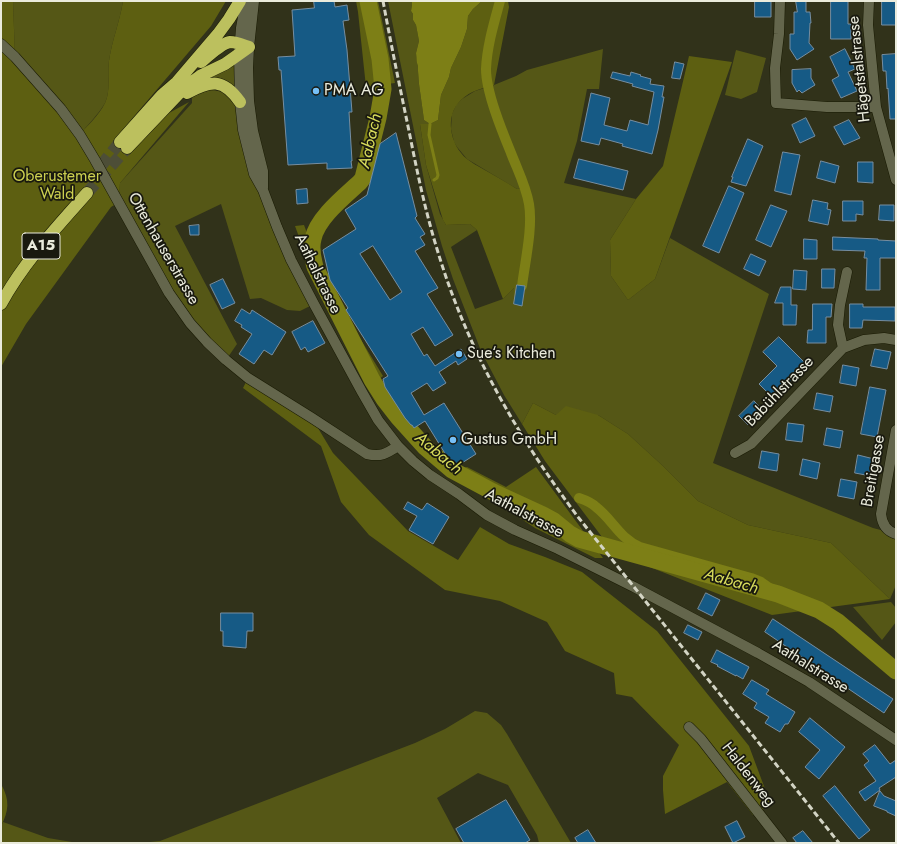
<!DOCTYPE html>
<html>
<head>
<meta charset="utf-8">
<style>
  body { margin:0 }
  #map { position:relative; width:897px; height:844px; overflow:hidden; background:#31321a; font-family:Jost,sans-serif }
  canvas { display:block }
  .frame { position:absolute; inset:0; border:2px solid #eaebdc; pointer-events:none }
</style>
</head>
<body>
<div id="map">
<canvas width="897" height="844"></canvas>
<div class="frame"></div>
</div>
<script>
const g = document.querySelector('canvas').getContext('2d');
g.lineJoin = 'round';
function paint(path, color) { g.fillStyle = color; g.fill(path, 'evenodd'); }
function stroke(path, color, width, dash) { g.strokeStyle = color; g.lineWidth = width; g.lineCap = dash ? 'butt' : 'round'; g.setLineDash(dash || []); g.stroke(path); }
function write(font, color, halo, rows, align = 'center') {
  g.font = font + ' Jost,sans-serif'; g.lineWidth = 3.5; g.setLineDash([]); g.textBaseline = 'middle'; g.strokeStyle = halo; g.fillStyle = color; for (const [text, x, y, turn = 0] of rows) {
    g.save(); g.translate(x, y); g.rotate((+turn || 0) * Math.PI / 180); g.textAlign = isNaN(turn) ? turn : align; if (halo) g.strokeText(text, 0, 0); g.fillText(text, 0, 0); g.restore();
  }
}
paint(new Path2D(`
  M13,1H123C120,21 112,40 109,61C107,75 111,90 105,103C99,114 87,125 80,135L15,57Z
  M388,1H412V5L411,11L413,14V20L416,25L419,41L416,53L418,66V71L419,84L424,120L430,124H420L426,165L440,214L446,225L470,224L477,230L451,247L475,309L503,299L514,288V304L522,305L525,287L522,286L529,237L526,188L517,189L467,159L457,147L454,142L451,129L452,114L456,105L462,99L475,91L494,85L516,76L527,70L603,49L599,89H587L577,141L564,183L636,199L610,240L611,276L628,300L655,279L670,238L769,294L713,463L873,528L896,534V585L890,599L831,543L748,525L698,501L663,466L628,434L598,415H556L533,403L522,424L504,395L481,351L453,279L442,246L426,190Z
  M736,50L766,58L757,92L741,99L725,95Z
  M235,63L236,88L196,83Z
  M206,90C215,90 226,91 231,99C233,101 235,105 236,108L266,199L314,304L300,311L287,310L261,298L250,299L221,204L175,226L237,344L226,360L190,323L119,202L120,183L192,103V96Z
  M891,602L896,608V622L882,640L853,607Z
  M475,711L487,713L501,725L507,734L571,843H539L537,835L508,785L478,773L437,798L461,843H140L160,841L415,743L445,729Z
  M3,822L48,838L78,843H1V826Z`), '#555716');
paint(new Path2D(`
  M1,1H13L15,57L80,134C88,125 99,115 105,103C111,90 107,75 109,61C112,40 120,21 123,1H226L211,26L113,141L129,155L169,113L189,102L120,183L119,202L111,207L26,324L1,367Z
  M356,1H378L395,83L366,87L358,12Z
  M482,1H508L509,7L494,85C483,88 470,91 461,100C444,116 450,145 467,159C472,163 478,166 483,169C494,175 506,182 517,189L526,188C527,194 529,200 530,206C532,232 526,260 522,286L517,285L514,304V288L503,299L477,230L470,224L446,225L443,220L426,165L420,124H430L438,120L441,95L449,77L451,68L461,47L467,29L468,16L473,9Z
  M689,56L732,62L655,279L628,300L611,276L610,240L636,199L663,166Z
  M304,225L325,281L383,376L378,380L407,426L452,470L467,467L506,487L536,467L603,558H595L535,528L490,498L467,486L446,473L437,465L407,438L387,411L367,381L310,267L295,226Z
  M248,378L312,418L333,453L408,531L458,560L480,527L509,544L545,557L582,572L657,631L749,746L771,805L753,815L727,782L665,814L663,790V776L679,745L632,697L616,694L614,673L565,651L547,622L500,601L445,590L369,535L341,502L321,446L243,388Z
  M533,403L556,415L566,406L598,415L628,434L663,466L698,501L748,525L831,543L890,599L772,615L614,553L545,461L522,424Z
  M1,784C10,800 9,811 1,826Z`), '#5d5f11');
paint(new Path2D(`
  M412,1H482L473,9L468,16L467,29L461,47L451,68L449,77L441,95L438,120L430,124L424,120L419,84L418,71V66L417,63L416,53L419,41L416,25L413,20V14L411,11L412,5Z`), '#7d7f16');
stroke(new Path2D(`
  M499,1H500
  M430,124L429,135L438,175L437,178L434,180
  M355,187L358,191`), '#7d7f16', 3);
stroke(new Path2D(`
  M500,1C494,23 487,46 486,69C486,92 502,131 511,153C518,171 526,186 529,204C533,227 525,262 522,286
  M579,498C585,500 591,502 596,507C613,520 619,538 640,547L751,578L761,582L778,594`), '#7d7f16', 10);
stroke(new Path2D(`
  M368,1L380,59L383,89L378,118L363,178L360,182C345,196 317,218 313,239C310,249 313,258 315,267L372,380L384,399L398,417L425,447L452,470L493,492L543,515L554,521L570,534L579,539L778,594L819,610L838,622L896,671`), '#7d7f16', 17);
const building = new Path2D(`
  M314,1H334L335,7L347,5L349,20L343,21L347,50L352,112H349L352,161H351L352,168L327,169V163L288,165L281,70H279L278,57L295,56L292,10L314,8Z
  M755,1H771V17H755Z
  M796,1H806V12H810L811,23H810L809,43L814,49L797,60L790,49V34H794V12H797Z
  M831,1H848V24H851V39H831Z
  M882,1H896V25H882Z
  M845,49L855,69L848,72L857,91L841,98L832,80L839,76L830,57Z
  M896,54V119H890L888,88L887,89L886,71H883L882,55Z
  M675,62L684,64L680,79L672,78Z
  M811,69V78L815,85L802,93L799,90L797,92L792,83V70Z
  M613,72L630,76L631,72L641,75L640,76L651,79L650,84L664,86L662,97H664L658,130L652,154L622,146L623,144L601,138L599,145L581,141L591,93L610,98L604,125L627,131L630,120L648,125L654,92L632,86L633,84L611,78Z
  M806,118L815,136L800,143L792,125Z
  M849,120L860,138L844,145L834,127Z
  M396,133L417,216L415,218L425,234L420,237L425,245L415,251L438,288L427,294L453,335L435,346L423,327L411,334L424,356L427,354L435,366L461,349L467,359L458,365L456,361L439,372L446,383L433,391L427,383L411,393L424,415L444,403L476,454L454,468L425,421L414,428L412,425H411L405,418L385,387L383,379L388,376L346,310L348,308L330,280L323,250L356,229L345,210L367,195L380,144ZM373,246L402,292L390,300L360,254Z
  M748,139L763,146L746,186L731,182L733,177H732Z
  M783,152L800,155L791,195L775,191Z
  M579,159L628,171L623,190L574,178Z
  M821,161L839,166L835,183L817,178Z
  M858,162H873V183L858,182Z
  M729,186L744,193L719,253L703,246Z
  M307,189L308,203L297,204L296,190Z
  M813,200L828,203L827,209L831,210L828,225L809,221Z
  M843,201H863V215L856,214V221H843Z
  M771,205L787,211L771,247L756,240Z
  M880,205H894V221L879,220Z
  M199,225V235H190L189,226Z
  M833,237L878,239V240L896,241V258H880V290H866L867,258H864L865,251L833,250Z
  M804,239L817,240V259H804Z
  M751,254L766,261L759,276L744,269Z
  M822,269H835L834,288H822Z
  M794,270L807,271L806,290L793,289Z
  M223,279L235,303L222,309L210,285Z
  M517,285L525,286L522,306L514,304Z
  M781,287H791V305H797L796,325H783V303H775Z
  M813,304H832L831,317H826V343H807L808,330H812Z
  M850,304H863V307H895V321L863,320L862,328H850Z
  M242,309L250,314L252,310L286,332L272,355L264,350L254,364L239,354L252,334L241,327L242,325L235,321Z
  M313,321L325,343L308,352L305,347L301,350L292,332Z
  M779,337L807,365L774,399L759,384L777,366L763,352Z
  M875,349L891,352L887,369L871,366Z
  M843,365L859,368L856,386L840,383Z
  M870,387L886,390L877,437L861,434Z
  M817,393L833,396L830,412L814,409Z
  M754,401L763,410L748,425L739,416Z
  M788,423L804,425L802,442L786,440Z
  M827,428L843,431L840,448L824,445Z
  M762,451L779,454L777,471L759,468Z
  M858,455L874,459L871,476L855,473Z
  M803,459L820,463L817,479L800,475Z
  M841,479L857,482L854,499L838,496Z
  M408,502L422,510L427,503L449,517L433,544L409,530L417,516L404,509Z
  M706,593L720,600L712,616L698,609Z
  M221,613H253V631H247L246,648L223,646V631H221Z
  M773,619L893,699L884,713L765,632Z
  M688,625L702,632L698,640L684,633Z
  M717,650L749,667L743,679L736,675V676L717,666L718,665L711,662Z
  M752,680L769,690L766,694L795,712L788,724H785L780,732L765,723L769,717L754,708L757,703L743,694Z
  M810,718L845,747L819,779L805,767L820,750L799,732Z
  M875,745L890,764L896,760V777L879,788L880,790L865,801L859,792L876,781L864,765L869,761L863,754Z
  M835,786L870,830L859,839L823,796Z
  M880,791L884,796L896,801V816L887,812V811L874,806Z
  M506,800L530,840L525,843H464L456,829Z
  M737,821L745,837L733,843L725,827Z
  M588,830L596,843H578L575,838Z
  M803,831L813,843H797L793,838Z`);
paint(building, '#165a85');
stroke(building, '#768ea1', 1);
stroke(new Path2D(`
  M101,166L120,142
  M87,193L127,148`), '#4d4e37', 12, [12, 6]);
const street = new Path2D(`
  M780,1L779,34L775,68L776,103L827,107H876
  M869,1L868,25L876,107L896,180
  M843,348L838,325L840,305L847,272
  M896,430L881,514C882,524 886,531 896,534
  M735,453L751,444L843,348L864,340L884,338L896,340
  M689,727L701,739L782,843`);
const secondary = new Path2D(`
  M246,1L241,28L239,54L240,102L243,130L254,174L263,190L277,227L291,260L314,304L362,392L378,420L398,446L413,461L430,475L459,494L487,515L515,530L558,549L634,587L758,653L809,682L896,740
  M254,1L249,47L248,68L249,101L253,131L263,171V188
  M1,44L15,57L61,109L80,135L95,160L169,293L190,323L207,342L226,360L248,378L312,418L367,454C381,457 386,454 398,446`);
const highway = new Path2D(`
  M201,62C208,56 222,43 230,42C237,42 243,45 249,47
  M187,93C211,80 223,78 240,102
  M120,142L162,95L177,82L218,34L229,19L240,1
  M127,148L185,87L200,76L225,64L249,47
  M1,304C23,263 56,228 87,193`);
stroke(street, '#191a03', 11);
stroke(secondary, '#191a03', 11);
stroke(highway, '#191a03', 13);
stroke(street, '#64664c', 10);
stroke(secondary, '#64664c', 10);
stroke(highway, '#bcc05e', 12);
stroke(new Path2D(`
  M383,1C391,44 400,88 409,131C417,171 425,210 437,249C467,349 516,434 578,517L839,843`), '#d3d4c4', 3, [6, 3]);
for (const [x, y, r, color] of [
  [316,91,4,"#76c0f7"],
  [459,354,4,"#76c0f7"],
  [453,440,4,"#76c0f7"]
]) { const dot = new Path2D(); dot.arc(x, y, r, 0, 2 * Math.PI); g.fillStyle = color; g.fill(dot); stroke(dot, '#19190f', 1.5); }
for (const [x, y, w] of [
  [41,246,38]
]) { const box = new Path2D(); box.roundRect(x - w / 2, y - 13, w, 26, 3); g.fillStyle = '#19190f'; g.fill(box); stroke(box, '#eaebdc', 1); }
write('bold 15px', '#eaebdc', null, [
  ["A15",41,246]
]);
write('16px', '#eaebdc', '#19190f', [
  ["Hägetstalstrasse",860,69,-96],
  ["Ottenhauserstrasse",163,249,60],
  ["Aathalstrasse",317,274,64],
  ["Babühlstrasse",780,392,-46],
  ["Breitigasse",874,471,-80],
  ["Aathalstrasse",524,514,28],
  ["Aathalstrasse",810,667,32],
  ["Haldenweg",748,775,52]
]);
write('16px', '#eaebdc', '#19190f', [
  ["PMA AG",324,91],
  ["Sue‘s Kitchen",467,354],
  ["Gustus GmbH",461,440]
], 'left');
write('16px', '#cdd050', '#19190f', [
  ["Oberustemer",57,177],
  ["Wald",57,195]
]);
write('italic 17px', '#d8dc5c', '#19190f', [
  ["Aabach",371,141,-77],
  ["Aabach",438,454,40],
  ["Aabach",731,582,16]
]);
</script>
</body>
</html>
